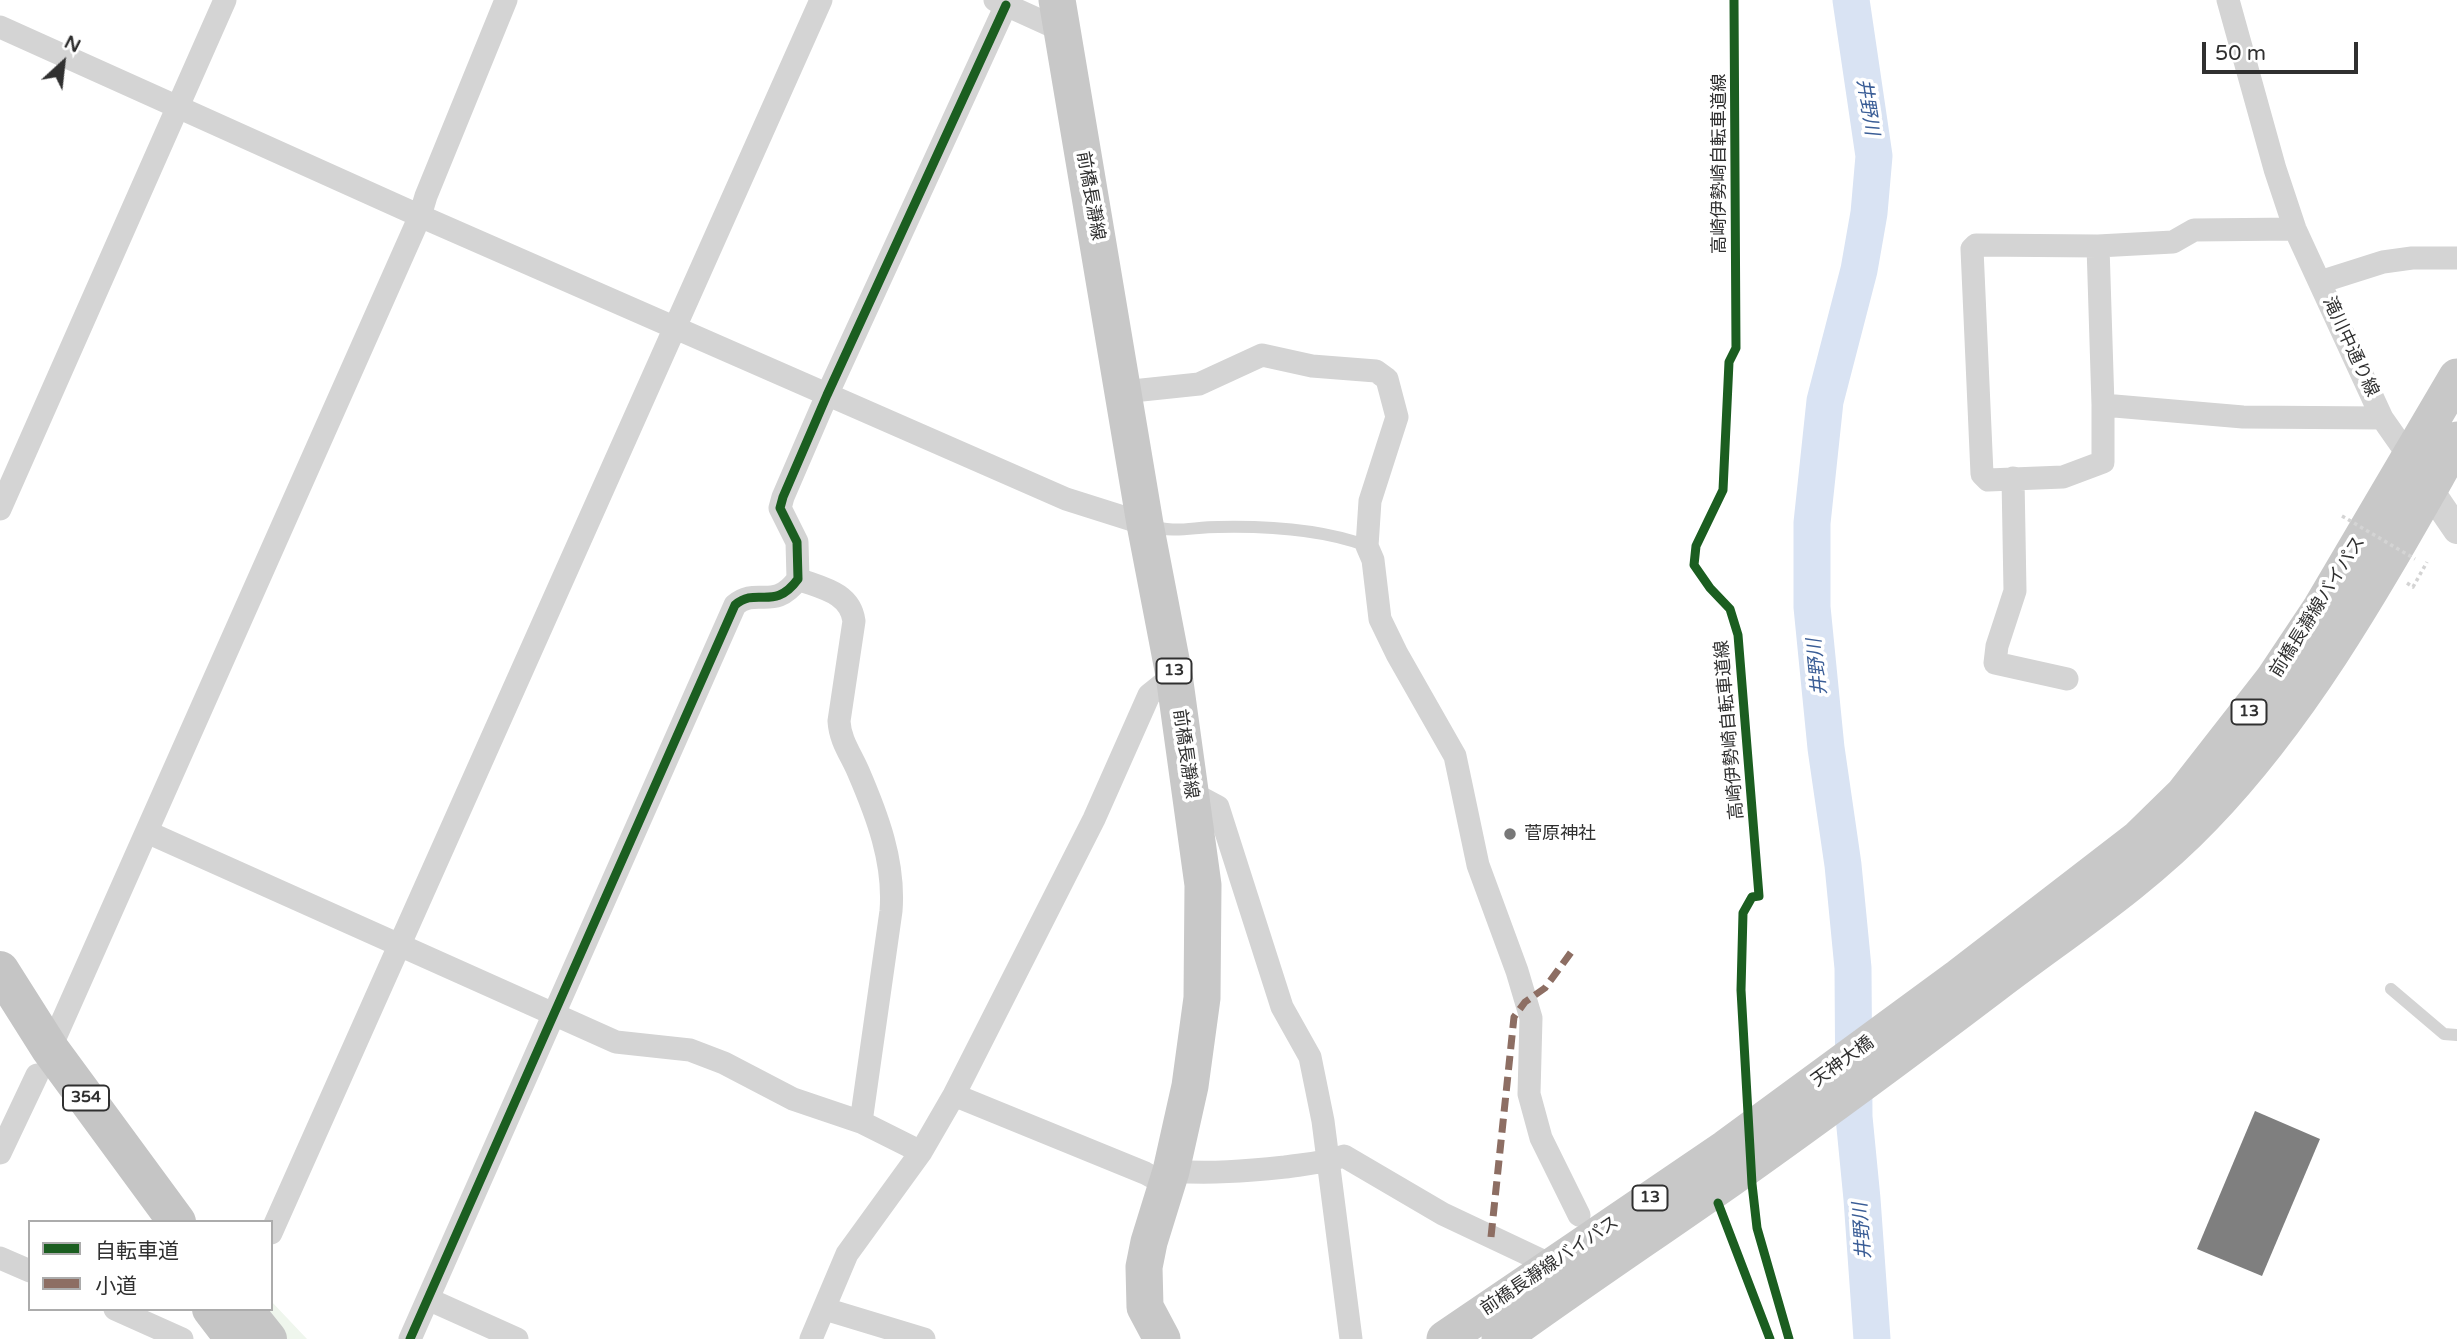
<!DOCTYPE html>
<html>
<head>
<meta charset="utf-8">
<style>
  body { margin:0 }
  #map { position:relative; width:2457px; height:1339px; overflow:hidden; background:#fff; font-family:"Varela Round","Noto Sans JP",sans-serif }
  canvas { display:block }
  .legend { position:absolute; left:28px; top:1220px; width:245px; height:91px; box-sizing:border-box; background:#fff; border:2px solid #acacac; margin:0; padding:9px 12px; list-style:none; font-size:21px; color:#303030 }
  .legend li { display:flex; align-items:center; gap:14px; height:35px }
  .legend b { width:35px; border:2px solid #acacac }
  .north { position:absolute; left:28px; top:28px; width:70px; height:70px; -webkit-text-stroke:5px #fff; paint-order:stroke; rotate:27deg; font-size:19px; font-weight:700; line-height:28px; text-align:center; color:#303030 }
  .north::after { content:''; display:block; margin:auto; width:24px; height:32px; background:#303030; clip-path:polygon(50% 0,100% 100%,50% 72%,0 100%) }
  .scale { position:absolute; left:2202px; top:42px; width:156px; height:32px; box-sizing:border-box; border:4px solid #303030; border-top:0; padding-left:9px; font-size:21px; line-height:24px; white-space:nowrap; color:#303030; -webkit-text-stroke:5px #fff; paint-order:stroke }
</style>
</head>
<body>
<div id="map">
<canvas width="2457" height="1339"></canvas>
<ul class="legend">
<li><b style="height:9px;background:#1b5e20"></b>自転車道</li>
<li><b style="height:9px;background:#8d6e63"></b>小道</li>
</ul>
<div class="north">N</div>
<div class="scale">50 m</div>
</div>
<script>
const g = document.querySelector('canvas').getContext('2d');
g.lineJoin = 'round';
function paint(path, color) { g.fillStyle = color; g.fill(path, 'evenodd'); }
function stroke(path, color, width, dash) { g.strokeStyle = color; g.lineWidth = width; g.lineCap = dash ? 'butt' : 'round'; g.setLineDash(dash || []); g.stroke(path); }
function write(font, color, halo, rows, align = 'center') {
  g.font = font + ' "Varela Round","Noto Sans JP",sans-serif'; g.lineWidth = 7; g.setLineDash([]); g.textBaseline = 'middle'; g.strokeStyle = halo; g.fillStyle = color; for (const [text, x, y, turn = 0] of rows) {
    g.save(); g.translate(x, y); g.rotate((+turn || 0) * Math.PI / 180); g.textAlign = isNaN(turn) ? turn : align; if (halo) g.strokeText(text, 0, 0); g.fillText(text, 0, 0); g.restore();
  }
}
paint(new Path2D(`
  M271,1301L307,1339H282L258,1309H271Z`), '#eff6ed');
stroke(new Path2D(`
  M1851,0L1874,156L1869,213L1859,270L1825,401L1812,523V607L1826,748L1843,865L1853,968L1854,1117L1862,1199L1872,1339`), '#d9e3f3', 37);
paint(new Path2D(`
  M2255,1111L2320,1139L2262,1276L2197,1249Z`), '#7f7f7f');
stroke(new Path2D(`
  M2407,583L2413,587L2427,562`), '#d4d4d4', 3.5, [3.5, 3.5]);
stroke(new Path2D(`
  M1149,525C1174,534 1192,527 1218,527C1265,526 1322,529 1367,546
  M2391,989L2444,1034L2457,1035`), '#d4d4d4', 12);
stroke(new Path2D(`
  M995,0L1061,30
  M2228,0L2275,169L2295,229L2382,418L2415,465
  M0,27L420,216L1066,499L1145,524
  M2098,246L2103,405V462L2063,477L1988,480L1982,474L1972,249L1976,245L2098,246L2173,242L2194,230L2295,229
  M2320,282L2383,262L2412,258H2457
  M1123,392L1199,384L1262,355L1312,366L1376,371L1387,379L1397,417L1370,501L1367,546L1373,560L1380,619L1397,654L1455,756L1478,865L1517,971L1531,1018L1529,1094L1541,1138L1579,1215
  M2103,405L2243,417L2382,418
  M2013,478L2015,591L1997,646L1995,663L2067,679
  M0,509L225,0
  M798,579C821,588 850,592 854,621L839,721C840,740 850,753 858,771C877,815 895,862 891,911L861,1122
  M1190,792L1218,807L1282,1007L1310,1057L1323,1121L1351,1339
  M147,832L616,1042L690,1050L724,1063L793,1099L861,1122L921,1152
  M50,1049L420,216L426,196L506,0
  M954,1095L1145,1173L1167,1185
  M0,1153L37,1075
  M1171,1171C1210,1174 1246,1171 1285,1167C1306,1164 1324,1163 1344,1156L1443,1214L1551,1265
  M271,1233L821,0
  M0,1258L30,1271
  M428,1299L517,1339
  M115,1309L182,1339
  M825,1309L924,1339
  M410,1339L735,605C757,586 774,612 798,579L797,542L780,508L783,497L827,395L1006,5
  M811,1339L847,1254L921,1152L954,1095L1094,819L1149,695L1174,675`), '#d4d4d4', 23);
stroke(new Path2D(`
  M2429,489L2457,530`), '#d4d4d4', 28);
stroke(new Path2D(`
  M1057,0L1145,524L1174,675L1203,885L1202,998L1190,1086L1171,1171L1149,1242L1144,1267L1145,1307L1162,1339
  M1445,1339L1726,1148L1959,977L2138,839L2184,794L2273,680L2321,608L2457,377
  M1500,1339C1576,1284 1654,1232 1731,1178C1820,1115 1908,1050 1995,984C2066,930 2142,881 2203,817C2309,707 2382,571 2457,440`), '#c8c8c8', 37);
stroke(new Path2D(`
  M0,970L50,1049L177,1222
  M211,1309L234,1339
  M244,1309L268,1339`), '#c5c5c5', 38);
stroke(new Path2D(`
  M2342,516L2415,559`), '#d4d4d4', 3.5, [3.5, 3.5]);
stroke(new Path2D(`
  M1491,1237L1514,1017L1525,1002L1545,988L1572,951`), '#8d6e63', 7, [14, 7]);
stroke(new Path2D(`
  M1734,0L1736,348L1729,362L1723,490L1696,546L1694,565L1710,588L1730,609L1738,635L1759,896L1752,897L1743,913L1741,990L1752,1184L1757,1228L1789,1339
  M1718,1203L1770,1339
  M410,1339L735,605C757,586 774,612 798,579L797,542L780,508L783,497L827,395L1006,5`), '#1b5e20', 9);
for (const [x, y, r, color] of [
  [1510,834,7,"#787878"]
]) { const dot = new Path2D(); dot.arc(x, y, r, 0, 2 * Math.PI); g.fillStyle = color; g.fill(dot); stroke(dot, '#fff', 2.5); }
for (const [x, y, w] of [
  [1174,671,35],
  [2249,712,35],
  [86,1098,46],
  [1650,1198,35]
]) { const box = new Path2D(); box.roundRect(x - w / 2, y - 12.5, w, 25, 5); g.fillStyle = '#fff'; g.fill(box); stroke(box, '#303030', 2); }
write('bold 16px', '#303030', null, [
  ["13",1174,671],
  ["13",2249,712],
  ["354",86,1098],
  ["13",1650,1198]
]);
write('18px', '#303030', '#fff', [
  ["高崎伊勢崎自転車道線",1720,164,-90],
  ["前橋長瀞線",1090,196,80],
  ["滝川中通り線",2350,347,65],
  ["前橋長瀞線バイパス",2318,607,-58],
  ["高崎伊勢崎自転車道線",1730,730,-95],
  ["前橋長瀞線",1185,754,82],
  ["天神大橋",1843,1062,-36],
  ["前橋長瀞線バイパス",1550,1266,-34]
]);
write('18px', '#303030', '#fff', [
  ["菅原神社",1524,834]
], 'left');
write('italic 19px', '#3a5d96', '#fff', [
  ["井野川",1867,107,81],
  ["井野川",1818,667,-96],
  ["井野川",1863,1231,-94]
]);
</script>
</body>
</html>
